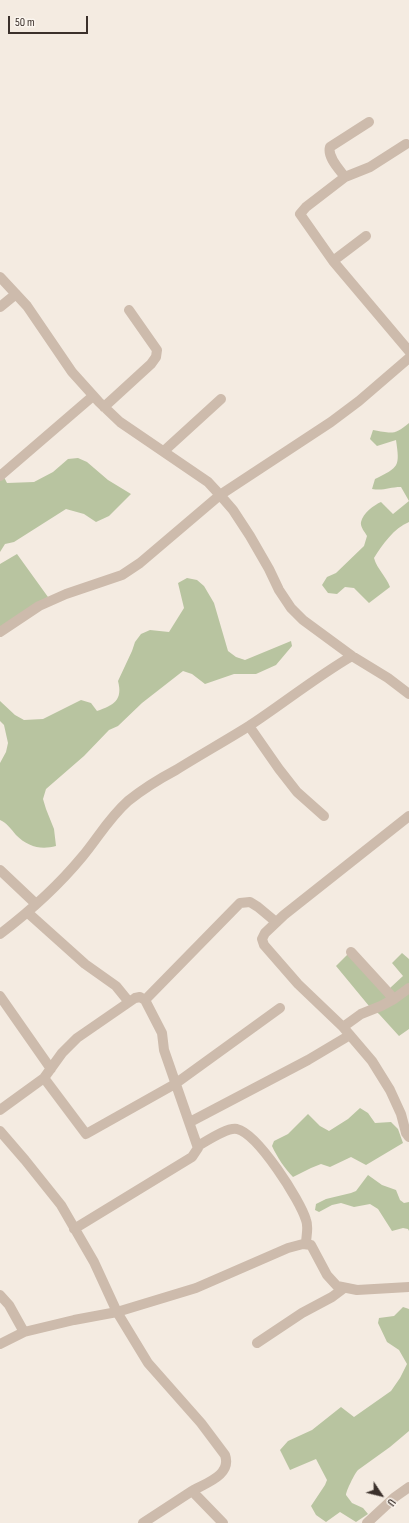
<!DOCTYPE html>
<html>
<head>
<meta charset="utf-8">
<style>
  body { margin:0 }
  #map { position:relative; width:409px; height:1523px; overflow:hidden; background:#f4ebe1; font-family:"Sofia Sans Condensed",sans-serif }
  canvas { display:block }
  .north { position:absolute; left:361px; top:1475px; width:40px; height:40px; -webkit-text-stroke:3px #fbf5ee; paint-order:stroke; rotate:125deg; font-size:11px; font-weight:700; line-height:16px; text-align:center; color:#3b302b }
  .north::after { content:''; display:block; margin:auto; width:14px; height:18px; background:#3b302b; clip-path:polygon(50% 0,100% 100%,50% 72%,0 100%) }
  .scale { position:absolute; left:8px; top:16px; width:80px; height:18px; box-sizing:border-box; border:2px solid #3b302b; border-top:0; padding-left:5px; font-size:12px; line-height:14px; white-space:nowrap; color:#3b302b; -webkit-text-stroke:3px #fbf5ee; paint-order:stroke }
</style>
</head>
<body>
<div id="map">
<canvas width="409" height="1523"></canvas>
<div class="north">U</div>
<div class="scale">50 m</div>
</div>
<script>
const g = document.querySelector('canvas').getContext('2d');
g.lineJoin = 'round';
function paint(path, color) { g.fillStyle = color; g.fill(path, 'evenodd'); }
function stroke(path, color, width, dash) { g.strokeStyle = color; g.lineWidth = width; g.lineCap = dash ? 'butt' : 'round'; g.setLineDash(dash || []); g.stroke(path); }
paint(new Path2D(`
  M409,423V501L401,487C389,487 384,491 372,489L375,479C399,467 400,467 396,440L377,446L370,439L373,430C391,433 394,436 409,423Z
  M78,458L87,462L108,480L131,494L109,516L96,522L84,514L66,509L14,542L5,544L0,552V469L7,483L34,482L53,472L68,459Z
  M409,501V522C394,528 382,545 374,558C377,569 386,576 390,587L369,603L354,588L345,587L337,594L328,593L322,585L327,577L336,573L364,546L367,536C365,532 360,527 361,522C363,513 374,505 381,502L393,514Z
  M17,554L48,597L0,628V564Z
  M187,578L197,580L204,586L214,603L228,651L236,657L245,660L291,641L292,646L276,665L256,674H234L205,684L192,674L183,671L142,703L118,726L109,730L84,756L46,789L43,799L46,809L54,829L56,846C41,850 28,847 16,835C11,829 7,823 0,820V763L6,752L8,743L4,725L0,721V701L15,715L24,720L43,719L81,700L91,703L97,711C114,705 123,700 118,681L132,651L135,642L141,634L150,630L169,632L184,608L178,583Z
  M353,949L390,988L403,976L392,963L402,953L409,959V1029L399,1036L379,1014L369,1006L336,966Z
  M360,1108L368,1113L375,1123L391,1122L398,1129L403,1143L366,1165L351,1157L330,1167L321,1164L311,1168L293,1177C285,1169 277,1157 272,1146L274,1141L288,1134L308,1114L320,1126L329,1131L348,1119Z
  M368,1175L382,1185L396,1190L400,1200L404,1203L409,1202V1231L408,1229L403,1228L392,1231L378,1209L370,1204L354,1207L341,1203L332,1205L319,1212L315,1210L316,1204L326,1199L351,1193L356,1191Z
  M403,1307L409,1309V1431L390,1447L358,1470C355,1473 346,1491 346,1495L352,1503L363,1508L368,1514L356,1522L340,1512L326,1522L316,1515L311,1506L325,1485L327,1480L316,1459L290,1470L280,1450L288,1441L312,1430L341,1407L354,1417L391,1391L400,1378L407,1364L399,1350L387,1342L378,1323L379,1318L394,1316Z`), '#b8c4a0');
stroke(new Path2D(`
  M406,144L370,167L345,177L306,207L300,214L333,261L409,351
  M345,177C339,169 327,157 330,147L369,122
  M333,261L366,236
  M0,277L27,306L72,372L99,402L120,422L208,482L220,495L233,510L250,536L269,569L279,590L291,608L303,620L352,656L388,678L409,694
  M0,307L16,294
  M104,407L151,364L156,357L157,350L129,310
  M164,451L221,399
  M0,476L93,396
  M0,632L39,606L66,594L122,575L140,563L220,495L331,422L359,401L409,358
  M249,726L279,769L297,792L324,816
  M409,816L284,915L265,933L262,939L264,945L298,984L343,1027L372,1061L390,1090L401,1114L406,1133L409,1137
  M0,870L36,904
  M27,912L85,964L116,986L129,1002
  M0,934C29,912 58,886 82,857C98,838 108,819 128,801C143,789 159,779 176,770C200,755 225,741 249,726C284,703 316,677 352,656
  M351,952L394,999
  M0,996L51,1069
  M145,1000L240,903L250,902L258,907L276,922
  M343,1027L361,1014L381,1006L394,999L409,988
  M44,1078L86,1134L175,1084L280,1008
  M0,1110L44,1078L62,1053L77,1038L135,998L140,997L145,1000L162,1033L164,1050L198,1148L192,1157L74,1229
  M190,1122L308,1060L350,1035
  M0,1131L25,1160L61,1205L94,1262L117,1312L148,1363L201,1423L225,1455C232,1475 206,1483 192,1491
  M198,1146C207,1141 227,1127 237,1129C258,1134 300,1200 306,1220C309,1227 306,1236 306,1244
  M0,1295L9,1305L24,1332
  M257,1343L302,1313L332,1297L344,1288
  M0,1344L24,1332L74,1320L117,1312L196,1288L288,1248L303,1244L311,1245L327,1275L337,1286L357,1290L409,1287
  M143,1523L192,1491L223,1523
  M367,1523L395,1497L409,1487`), '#cdbbac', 10);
</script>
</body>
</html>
